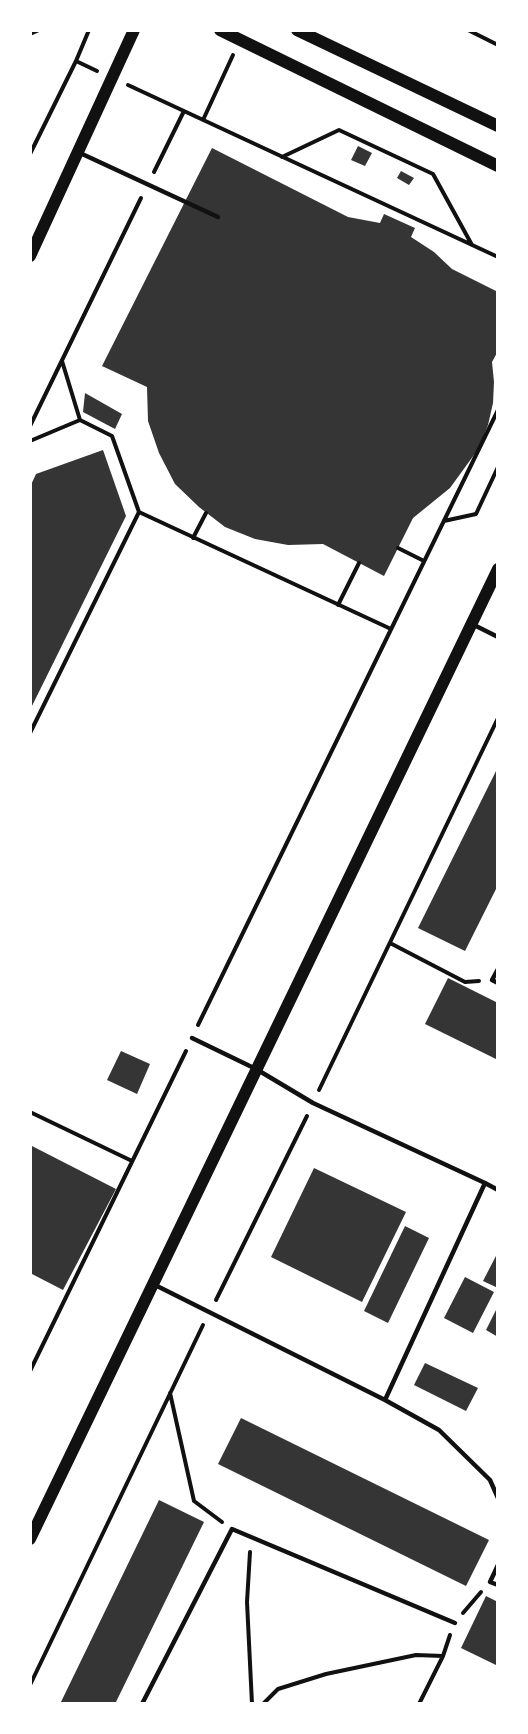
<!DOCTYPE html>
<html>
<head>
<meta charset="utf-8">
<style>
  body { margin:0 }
  #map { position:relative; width:528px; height:1734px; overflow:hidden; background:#fff; font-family:"Playfair Display",serif }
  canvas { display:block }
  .frame { position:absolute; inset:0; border:32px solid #fff; pointer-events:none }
</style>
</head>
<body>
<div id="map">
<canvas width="528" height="1734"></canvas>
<div class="frame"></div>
</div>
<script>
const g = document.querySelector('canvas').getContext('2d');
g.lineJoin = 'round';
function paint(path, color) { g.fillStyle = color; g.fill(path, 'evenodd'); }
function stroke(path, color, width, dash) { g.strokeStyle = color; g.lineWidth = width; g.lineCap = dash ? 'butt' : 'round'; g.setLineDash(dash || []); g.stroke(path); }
paint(new Path2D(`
  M358,146L372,153L365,166L351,160Z
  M212,148L348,217L380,223L384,214L415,228L411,237L434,252L452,269L498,292V351L492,362L494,382L493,403L488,425L479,448L450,488L413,518L384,576L323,544L288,545L255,539L225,527L199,507L175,484L159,453L148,421L147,387L102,366Z
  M401,171L414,178L409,185L397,178Z
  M85,393L122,414L115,429L83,412Z
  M103,450L126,516L30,710V487L36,474Z
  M498,767V885L465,951L418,928Z
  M448,978L498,1003V1060L425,1024Z
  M121,1051L150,1064L137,1094L107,1080Z
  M30,1145L116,1189L63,1290L30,1273Z
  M314,1168L406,1212L362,1302L271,1257Z
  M405,1226L429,1238L388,1323L364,1311Z
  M498,1252V1288L483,1281Z
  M465,1277L494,1292L473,1333L444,1318Z
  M498,1306V1337L486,1330Z
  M425,1363L478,1388L466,1411L414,1385Z
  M241,1418L489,1540L466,1586L218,1464Z
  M159,1500L204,1522L115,1704H60Z
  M486,1596L498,1602V1666L461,1648Z`), '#353535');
stroke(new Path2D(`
  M468,30L498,45
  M30,34L39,30
  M76,61L97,71
  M128,85L498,257
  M203,120L233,55
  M30,154L76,61L89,30
  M282,157L339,130L433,174L472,245
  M154,172L184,111
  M30,426L141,198
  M30,441L80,420
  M139,512L391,629
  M444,521L476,514L498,467
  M193,538L206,513
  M398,548L424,561
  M338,605L359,563
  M30,733L139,512L112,436L80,420L62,361
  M390,943L465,982L479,981
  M198,1025L498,410
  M319,1090L498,718
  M30,1112L132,1161
  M216,1300L307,1116
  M30,1371L186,1051
  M170,1393L194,1501L222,1522
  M250,1552L247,1602L252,1704
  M463,1613L481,1592
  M30,1685L203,1325
  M263,1704L278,1689L326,1674L416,1655L443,1656L450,1635
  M419,1704L443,1656`), '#111', 4);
stroke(new Path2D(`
  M80,153L218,217
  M474,625L498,637
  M498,969L492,980L498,983
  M192,1038L256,1069L313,1103L485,1183L385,1400
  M485,1183L498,1190
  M155,1285L385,1400L439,1430L490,1480L498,1498
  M498,1565L490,1582L498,1585
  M142,1704L232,1529L455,1623`), '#111', 4.5);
stroke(new Path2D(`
  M220,30L498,166
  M297,30L498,126
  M30,256L134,30
  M30,1539L498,569`), '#111', 12);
</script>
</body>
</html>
